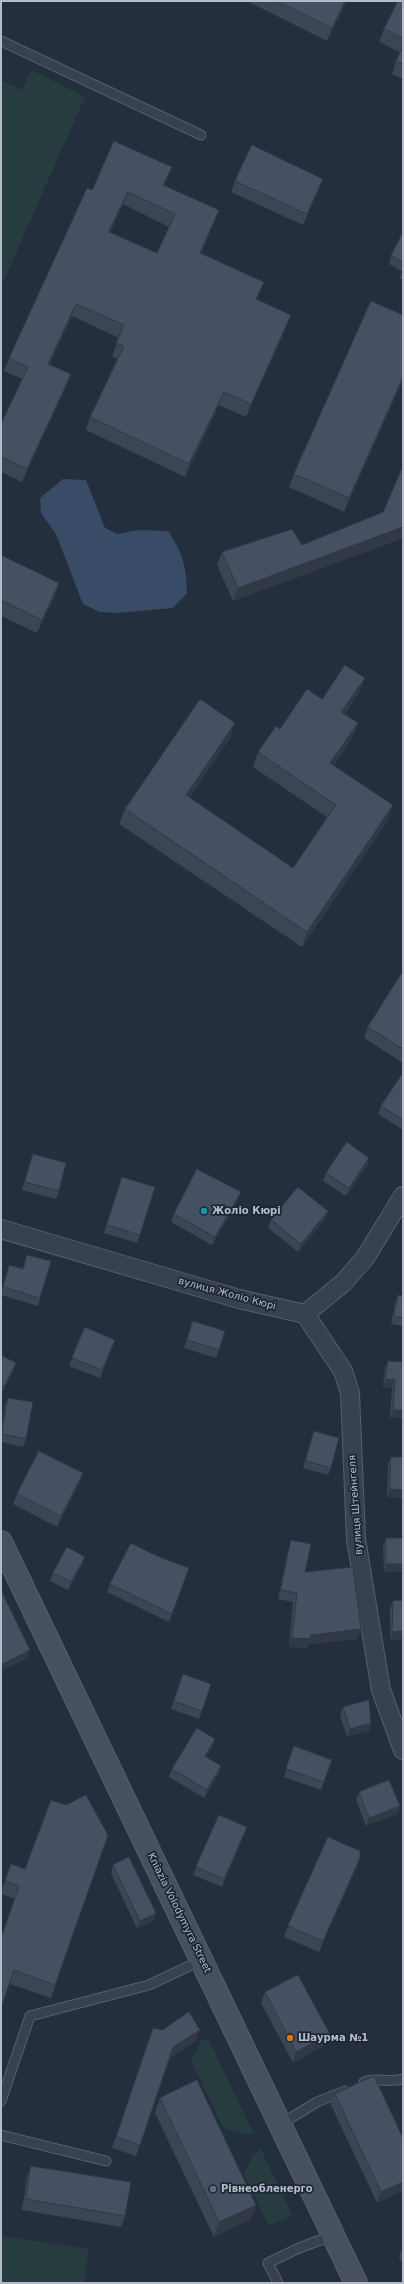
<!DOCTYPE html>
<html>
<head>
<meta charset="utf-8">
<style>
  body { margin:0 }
  #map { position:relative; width:404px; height:2284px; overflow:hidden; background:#242f3e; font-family:"DejaVu Sans",sans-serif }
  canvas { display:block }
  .frame { position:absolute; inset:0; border:2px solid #b4bcc9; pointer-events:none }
</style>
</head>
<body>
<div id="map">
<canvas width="404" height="2284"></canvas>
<div class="frame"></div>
</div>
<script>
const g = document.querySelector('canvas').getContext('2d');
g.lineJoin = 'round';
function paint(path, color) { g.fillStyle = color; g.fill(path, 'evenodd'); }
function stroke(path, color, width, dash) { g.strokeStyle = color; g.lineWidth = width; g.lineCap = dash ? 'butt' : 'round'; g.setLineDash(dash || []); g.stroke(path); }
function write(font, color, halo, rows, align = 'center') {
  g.font = font + ' "DejaVu Sans",sans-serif'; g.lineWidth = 3.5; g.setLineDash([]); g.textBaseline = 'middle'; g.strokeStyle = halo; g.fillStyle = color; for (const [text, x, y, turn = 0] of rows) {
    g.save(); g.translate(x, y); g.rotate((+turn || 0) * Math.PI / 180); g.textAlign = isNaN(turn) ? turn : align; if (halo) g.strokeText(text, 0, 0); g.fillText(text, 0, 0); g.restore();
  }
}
paint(new Path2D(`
  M31,70L85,97L1,287V80L22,90Z
  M202,2039L209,2040L253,2133L246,2135L223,2128L191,2060Z
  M261,2149L292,2215L269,2226L244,2174L253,2155Z
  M1,2236L89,2249L84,2283H1Z`), '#263c3f');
paint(new Path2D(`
  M63,479L86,480L105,528L117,534L139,530L168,531C183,554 186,565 187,593L173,608L116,613L100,612L83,604L56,534L41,513L40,498Z`), '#394c67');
const lane = new Path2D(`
  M1,41L201,135
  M364,2082C377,2077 388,2083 403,2079
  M1,2101L30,2016L149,1985L202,1960
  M281,2124L317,2102L345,2091
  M1,2135L106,2161
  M278,2283L268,2263L299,2248L334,2235`);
const street = new Path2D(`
  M1,1229L239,1299L305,1314L343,1283L365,1258L403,1196
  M305,1314L343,1371L350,1393L356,1539L381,1690L403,1750`);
const secondary = new Path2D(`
  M1,1542L356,2283`);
stroke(lane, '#565f6c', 11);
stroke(street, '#565f6c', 20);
stroke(secondary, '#565f6c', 24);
stroke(lane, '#38414e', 9);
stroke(street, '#38414e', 18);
stroke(secondary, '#465061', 22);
paint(new Path2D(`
  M247,1H347L327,41Z
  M403,1V79L392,74L396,61L400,52L379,42L384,29Z
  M172,167L164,186L214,222L201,254L259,295L257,300L286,328L246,417L219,405L185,477L86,430L90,417L118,359L112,356L119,338L72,316L49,365L66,387L22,482L1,472V424L22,379L4,371L9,358L92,190ZM123,204L169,227L157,253L110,232Z
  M235,181L319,190L303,225L231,192Z
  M403,232V280L400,278L402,271L389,264L391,256Z
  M403,380L344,512L289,487L294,474Z
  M403,538L233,601L217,565L222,552L302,545Z
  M1,555L55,596L37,633L1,616Z
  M359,693L344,714L358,723L352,738L334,765L388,820L302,947L119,824L125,809L230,738L189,798L293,868L327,817L253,767L258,752L280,729L322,699Z
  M403,971V1063L364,1038L368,1027Z
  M403,1073V1130L378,1114L381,1106Z
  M33,1154L59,1191L56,1199L22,1190L30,1162Z
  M369,1158L367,1166L346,1196L323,1181L326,1173Z
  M122,1177L140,1235L137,1243L104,1233Z
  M238,1200L212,1245L171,1222L174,1214Z
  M328,1211L325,1219L298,1252L268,1228L271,1220Z
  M27,1255L40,1298L38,1306L1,1295V1292L9,1265L23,1269Z
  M398,1295L403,1296V1326L391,1324L395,1303Z
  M193,1321L219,1350L216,1358L184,1348Z
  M115,1340L100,1378L69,1366L72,1358Z
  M1,1355L16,1363L13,1371L1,1394Z
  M388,1361L403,1362V1418H390L392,1388L383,1387L385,1368Z
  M8,1398L26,1439L23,1447L1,1442V1432L5,1406Z
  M314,1431L331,1468L328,1475L303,1468L311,1439Z
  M391,1457H403V1498L387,1497L388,1465Z
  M83,1473L79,1484L57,1527L13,1504L17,1494Z
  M386,1538H403L384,1572L383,1546Z
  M291,1540L305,1572L357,1639L309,1644L307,1649L289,1647L293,1602L278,1599L288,1550Z
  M157,1556L189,1568L169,1622L107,1592L110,1584Z
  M85,1557L82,1565L68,1590L50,1581L53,1573Z
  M393,1601L403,1639L390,1640V1609Z
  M183,1674L211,1684L199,1719L171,1709Z
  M343,1707L371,1723L369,1731L347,1737L340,1715Z
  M215,1739L212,1747L206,1757L219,1774L204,1798L169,1777L172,1769Z
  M294,1746L332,1760L321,1790L284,1777Z
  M359,1792L400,1806L397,1814L366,1826L356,1800Z
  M108,1835L51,1998L10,1984L15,1899L1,1894V1892L11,1864L25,1869Z
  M244,1835L222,1887L193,1875L196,1867Z
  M360,1858L356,1868L319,1952L284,1937L288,1926Z
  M113,1865L156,1913L153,1921L137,1929L111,1873Z
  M265,1992L326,2045L293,2063L261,2003Z
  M149,2038L196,2041L170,2058L136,2156L112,2148Z
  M335,2094L403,2138L377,2203L331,2105Z
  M160,2098L256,2205L250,2220L214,2237L155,2113Z
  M31,2166L125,2216L121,2227L22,2210L27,2177Z
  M403,2246V2265L399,2257Z`), '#3b4654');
paint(new Path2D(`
  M345,1H347L327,41L332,28Z
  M172,167L167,180L159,198L163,185Z
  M323,179L319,190L303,225L307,214Z
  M128,192L123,204L105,244L109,232Z
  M219,210L214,222L195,266L200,253Z
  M264,282L259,295L252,312L256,299Z
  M76,304L72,316L44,377L48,364Z
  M291,315L286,328L246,417L251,404Z
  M71,374L66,387L22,482L27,469Z
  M403,377V380L344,512L349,498Z
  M224,392L219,405L185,477L189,464Z
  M403,527V538L233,601L238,588Z
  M59,583L55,596L37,633L42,620Z
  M365,678L359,693L336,727L341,712Z
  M235,723L230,738L180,810L186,795Z
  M358,723L352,738L325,778L330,763Z
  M393,805L388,820L302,947L307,932Z
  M369,1158L367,1166L346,1196L349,1188Z
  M241,1192L238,1200L212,1245L215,1237Z
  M328,1211L325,1219L298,1252L301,1244Z
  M16,1363L13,1371L1,1394L4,1387Z
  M386,1379L395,1380L392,1388L383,1387Z
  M393,1410H403V1418H390Z
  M83,1473L79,1484L57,1527L61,1516Z
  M390,1489L403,1490V1498L387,1497Z
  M85,1557L82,1565L68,1590L71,1582Z
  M386,1564H403V1572H384Z
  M361,1629L357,1639L309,1644L307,1649L289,1647L292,1638L311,1635Z
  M403,1631V1639L390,1640L392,1632Z
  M30,1650L27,1658L1,1671V1665Z
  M371,1723L369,1731L347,1737L350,1729Z
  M215,1739L212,1747L202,1764L205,1756Z
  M221,1766L219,1774L204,1798L207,1790Z
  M400,1806L397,1814L366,1826L369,1818Z
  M247,1827L244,1835L222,1887L224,1879Z
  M360,1858L356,1868L319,1952L323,1941Z
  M156,1913L153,1921L137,1929L140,1921Z
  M200,2030L196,2041L169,2058L173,2047Z
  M330,2034L326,2045L293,2063L296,2052Z
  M403,2182V2191L377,2203L381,2192Z
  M256,2205L250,2220L214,2237L219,2222Z`), '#303945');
const building = new Path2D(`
  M277,1H345L332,28Z
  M398,1H403V38L384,29Z
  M403,47V64L396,61Z
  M114,141L172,167L163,185L219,210L200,253L264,282L256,299L291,315L251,404L224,392L189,464L90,417L124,346L116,343L124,325L76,304L48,364L71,374L27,469L1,457V424L28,367L9,358L87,188L92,190ZM128,192L175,214L157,253L109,232Z
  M252,145L323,179L307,214L235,181Z
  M403,232V262L391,256Z
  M371,301L403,315V377L349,498L294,474Z
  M403,466V527L238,588L222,552L292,529L302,545L383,512Z
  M1,555L59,583L42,620L1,600Z
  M345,665L365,678L341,712L358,723L330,763L393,805L307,932L125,809L200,699L235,723L186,795L293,868L336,805L258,752L276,726L280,729L307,689L322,699Z
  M403,971V1049L368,1027Z
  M403,1073V1120L381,1106Z
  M347,1142L369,1158L349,1188L326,1173Z
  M33,1154L66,1163L59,1191L25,1182Z
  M197,1169L241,1192L215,1237L174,1214Z
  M122,1177L155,1187L140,1235L107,1225Z
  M298,1187L328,1211L301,1244L271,1220Z
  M27,1255L51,1261L40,1298L3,1287L9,1265L23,1269Z
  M398,1295L403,1296V1318L394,1316Z
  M193,1321L225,1331L219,1350L187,1340Z
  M85,1327L115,1340L102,1370L72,1358Z
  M1,1355L16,1363L4,1387L1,1386Z
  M388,1361L403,1362V1410H393L395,1380L386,1379Z
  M8,1398L33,1402L26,1439L2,1434Z
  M314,1431L339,1438L331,1468L306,1461Z
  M39,1451L83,1473L61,1516L17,1494Z
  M391,1457H403V1490L390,1489Z
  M386,1538H403V1564H386Z
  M291,1540L311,1544L305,1572L353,1567L361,1629L311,1635L310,1639L292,1638L297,1593L281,1590Z
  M131,1543L157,1556L189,1568L172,1614L110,1584Z
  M67,1547L85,1557L71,1582L53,1573Z
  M1,1590L30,1650L1,1665Z
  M403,1600V1631L392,1632L393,1601Z
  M183,1674L211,1684L202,1711L174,1701Z
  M369,1700L371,1723L350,1729L343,1707Z
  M197,1728L215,1739L205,1756L221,1766L207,1790L172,1769Z
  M294,1746L332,1760L324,1782L286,1769Z
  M389,1780L400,1806L369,1818L359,1792Z
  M86,1795L108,1835L55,1985L14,1970L1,2008V1938L19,1886L5,1881L11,1864L25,1869L51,1800L66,1805Z
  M219,1815L247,1827L224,1879L196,1867Z
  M328,1837L360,1851V1858L323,1941L288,1926Z
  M129,1857L156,1913L140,1921L113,1865Z
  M298,1975L330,2034L296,2052L265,1992Z
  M189,2012L200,2030L173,2047L140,2145L116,2137L153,2028L162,2030Z
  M374,2076L403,2138V2182L381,2192L335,2094Z
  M197,2080L256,2205L219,2222L160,2098Z
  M31,2166L131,2182L125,2216L26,2199Z`);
paint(building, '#455162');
stroke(building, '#303945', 1);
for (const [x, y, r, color] of [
  [204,1211,4,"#0f9aa8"],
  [290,2038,4,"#e8710a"],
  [213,2189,4,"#5c6f8a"]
]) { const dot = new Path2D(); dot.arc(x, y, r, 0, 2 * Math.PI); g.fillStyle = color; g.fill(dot); stroke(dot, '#1d2633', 1.5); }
write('bold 10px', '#b4bcc9', '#1d2633', [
  ["Жоліо Кюрі",212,1211],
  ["Шаурма №1",298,2038],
  ["Рівнеобленерго",221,2189]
], 'left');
write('10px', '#b4bcc9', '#1d2633', [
  ["вулиця Жоліо Кюрі",227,1294,15],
  ["вулиця Штейнгеля",356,1505,-94],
  ["Kniazia Volodymyra Street",179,1913,64]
]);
</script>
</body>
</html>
